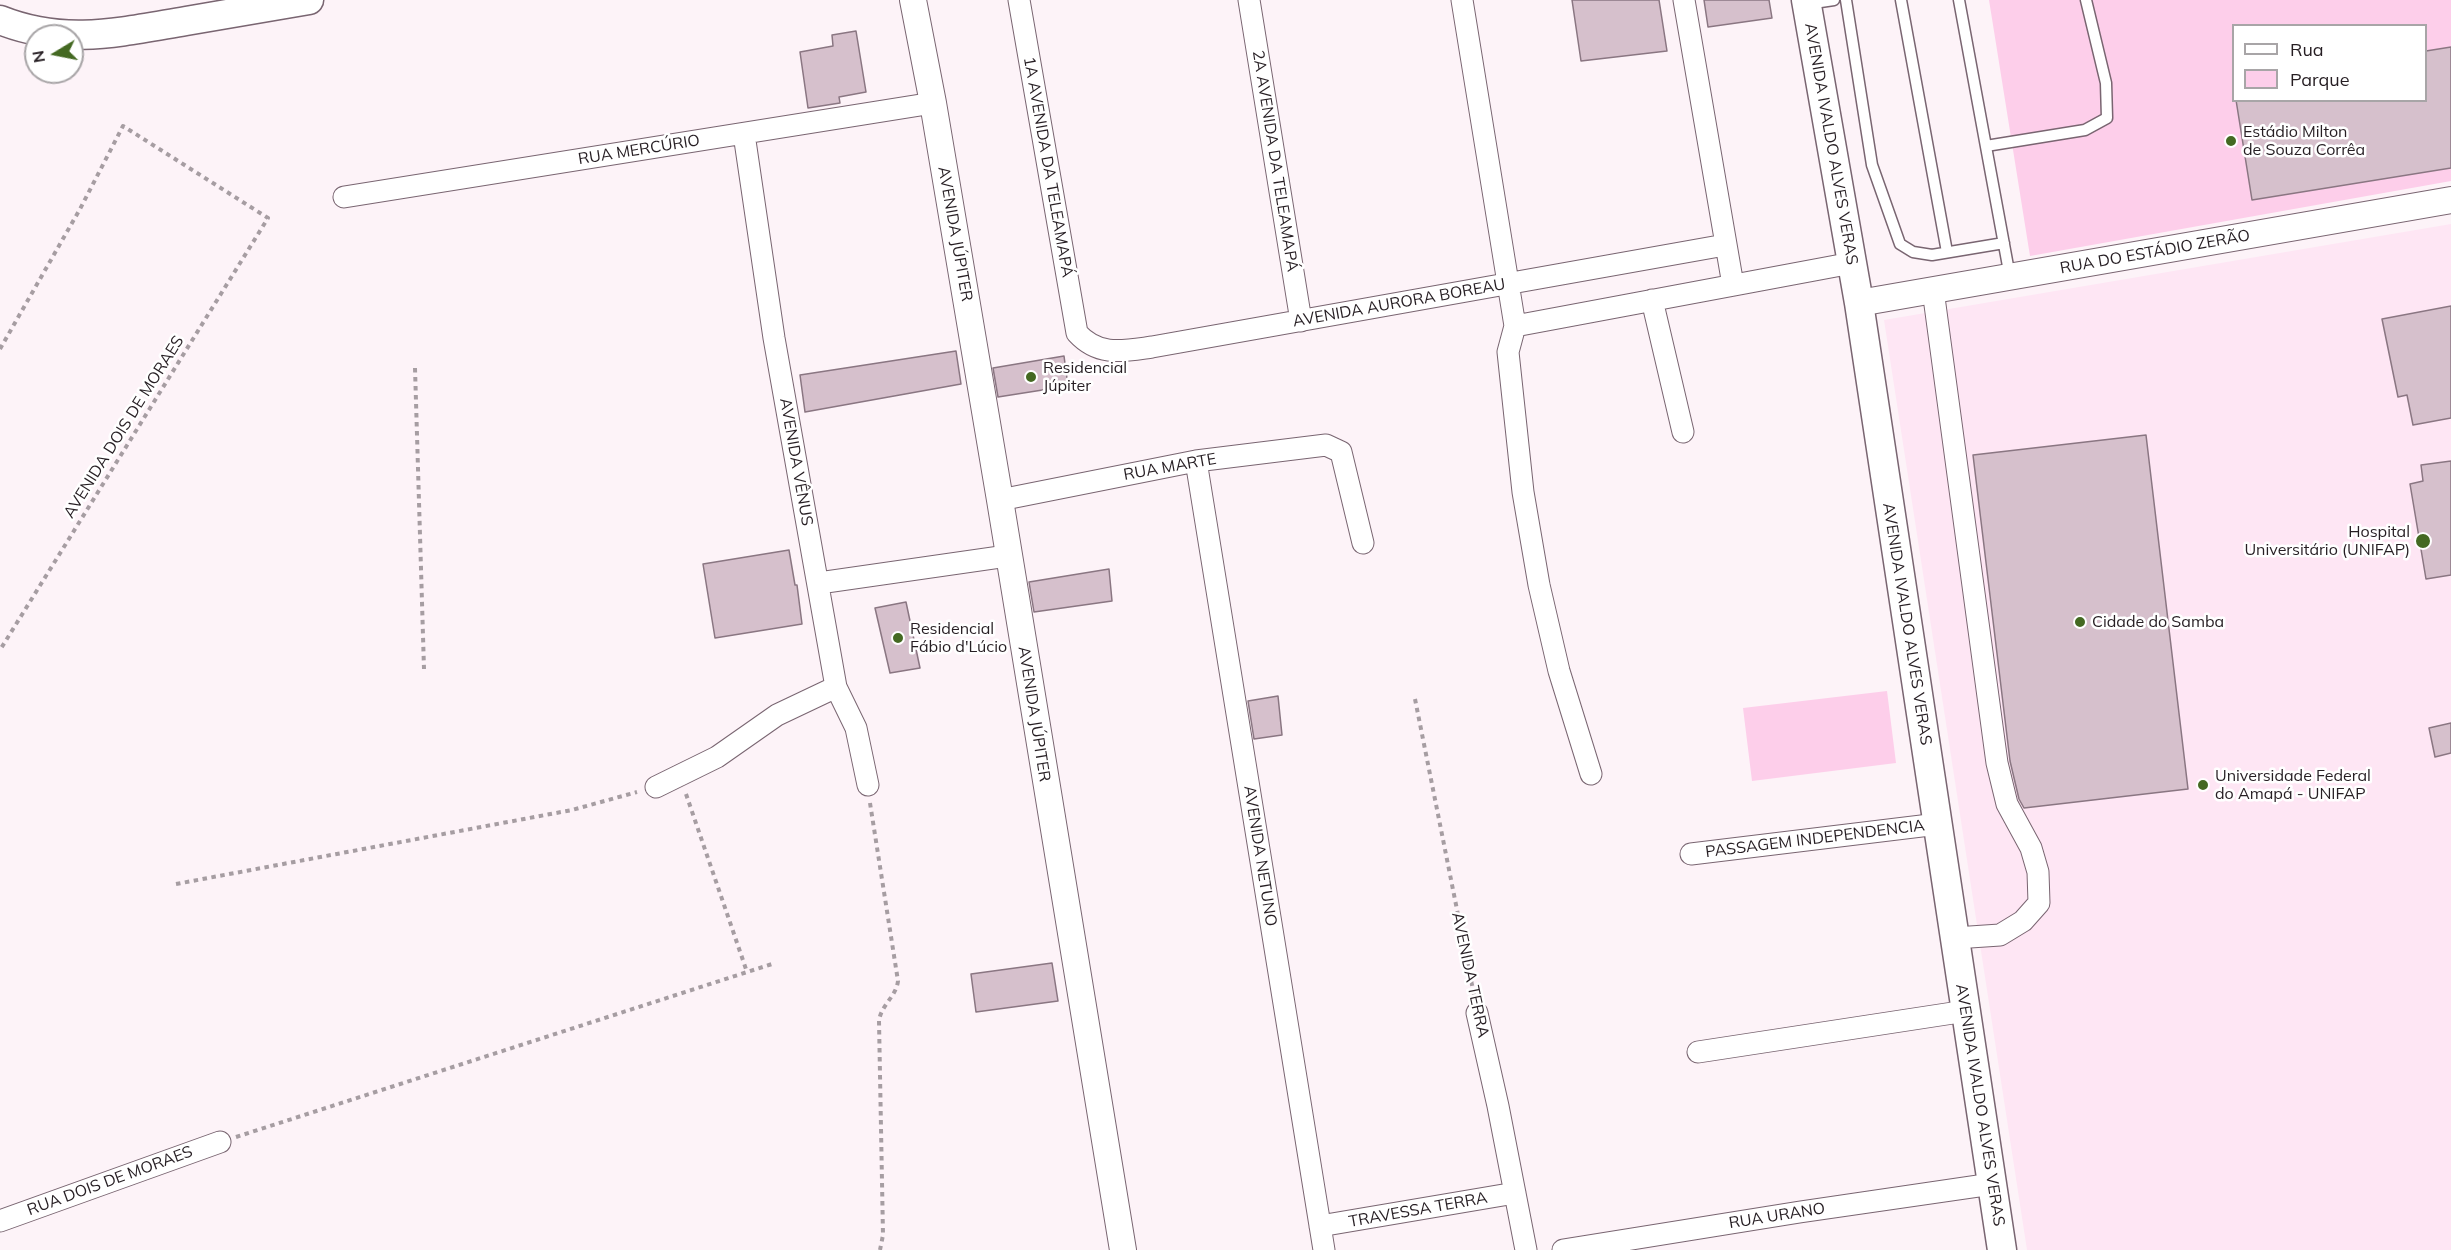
<!DOCTYPE html>
<html>
<head>
<meta charset="utf-8">
<style>
  body { margin:0 }
  #map { position:relative; width:2451px; height:1250px; overflow:hidden; background:#fdf3f8; font-family:Mulish,sans-serif }
  canvas { display:block }
  .legend { position:absolute; left:2232px; top:24px; width:195px; height:78px; box-sizing:border-box; background:#fff; border:2px solid #a8a5a7; margin:0; padding:8px 10px; list-style:none; font-size:18px; color:#261e23 }
  .legend li { display:flex; align-items:center; gap:12px; height:30px }
  .legend b { width:30px; border:2px solid #a8a5a7 }
  .north { position:absolute; left:24px; top:24px; width:60px; height:60px; box-sizing:border-box; background:#fff; border:2px solid #a8a5a7; border-radius:50%; rotate:260deg; font-size:16px; font-weight:700; line-height:24px; text-align:center; color:#261e23 }
  .north::after { content:''; display:block; margin:auto; width:21px; height:27px; background:#446922; clip-path:polygon(50% 0,100% 100%,50% 72%,0 100%) }
</style>
</head>
<body>
<div id="map">
<canvas width="2451" height="1250"></canvas>
<ul class="legend">
<li><b style="height:8px;background:#fff"></b>Rua</li>
<li><b style="height:16px;background:#fdceea"></b>Parque</li>
</ul>
<div class="north">N</div>
</div>
<script>
const g = document.querySelector('canvas').getContext('2d');
g.lineJoin = 'round';
function paint(path, color) { g.fillStyle = color; g.fill(path, 'evenodd'); }
function stroke(path, color, width, dash) { g.strokeStyle = color; g.lineWidth = width; g.lineCap = dash ? 'butt' : 'round'; g.setLineDash(dash || []); g.stroke(path); }
function write(font, color, halo, rows, align = 'center') {
  g.font = font + ' Mulish,sans-serif'; g.lineWidth = 5; g.setLineDash([]); g.textBaseline = 'middle'; g.strokeStyle = halo; g.fillStyle = color; for (const [text, x, y, turn = 0] of rows) {
    g.save(); g.translate(x, y); g.rotate((+turn || 0) * Math.PI / 180); g.textAlign = isNaN(turn) ? turn : align; if (halo) g.strokeText(text, 0, 0); g.fillText(text, 0, 0); g.restore();
  }
}
paint(new Path2D(`
  M2451,224V1250H2027L1884,320Z`), '#fee6f4');
paint(new Path2D(`
  M1989,0H2451V181L2030,256ZM2234,26H2426V100H2234Z
  M1887,691L1896,763L1752,781L1743,708Z`), '#fdceea');
const building = new Path2D(`
  M1572,0H1659L1667,51L1581,61Z
  M1704,0H1769L1772,18L1708,27Z
  M856,31L866,92L839,97L840,103L808,108L800,52L833,46L832,35Z
  M2451,47V168L2252,200L2236,100H2426V51Z
  M2451,306V418L2413,425L2407,395L2398,397L2382,319Z
  M956,351L961,384L805,412L800,375Z
  M1064,356L1068,386L998,397L993,368Z
  M2146,435L2188,789L2024,808L2019,799L2010,761L1973,455Z
  M2451,461V575L2426,579L2410,484L2423,481L2421,465Z
  M789,550L795,585H797L802,624L715,638L703,564Z
  M1109,569L1112,601L1034,612L1029,582Z
  M906,602L920,668L890,673L875,608Z
  M1278,696L1282,735L1254,739L1248,701Z
  M2451,723V753L2435,757L2429,728Z
  M1052,963L1058,1001L976,1012L971,974Z`);
paint(building, '#d6c0cc');
stroke(building, '#8a7682', 1.5);
const service = new Path2D(`
  M1846,0L1872,165L1900,244L1913,252L1932,255L2004,243
  M1901,0L1947,252
  M1959,0L2010,277
  M1807,4L1834,0
  M1986,146L2085,130L2107,118L2106,83L2086,0`);
const minor = new Path2D(`
  M1019,0L1077,333C1099,357 1123,351 1152,347L1725,245
  M1249,0L1301,321
  M1462,0L1515,326L1508,352L1523,492L1539,585L1559,671L1591,774
  M1684,0L1733,285
  M744,134L774,338L836,687L856,728L868,785
  M344,197L933,103
  M1933,290L1997,763L2007,804L2031,848L2038,872L2039,903L2023,921L2000,935L1955,938
  M1652,300L1683,432
  M1515,326L1852,263
  M1196,461L1324,1250
  M1000,500L1196,461L1326,445L1341,452L1363,543
  M819,583L1007,556
  M656,787L717,757L777,715L836,687
  M1691,854L1938,824
  M1477,1013L1498,1106L1526,1250
  M1698,1052L1966,1011
  M0,1221L220,1142
  M1320,1226L1515,1193
  M1563,1250L1800,1212L1992,1184`);
const tertiary = new Path2D(`
  M913,0L933,103L1000,500L1123,1250
  M1859,303L2451,200`);
const secondary = new Path2D(`
  M1806,0L1859,303L2002,1250
  M0,20C65,46 120,32 186,21C227,14 268,7 309,0`);
stroke(service, '#796571', 13);
stroke(minor, '#796571', 23);
stroke(tertiary, '#796571', 28);
stroke(secondary, '#796571', 31);
stroke(new Path2D(`
  M0,349L80,209L123,126L268,218L0,650
  M415,368L424,669
  M1415,699L1474,995
  M686,794L747,972
  M870,803L898,981C896,997 881,1005 879,1021L883,1235L880,1250
  M176,884L572,810L637,792
  M236,1137L772,964`), '#a69da2', 4, [4.5, 4.5]);
stroke(service, '#fff', 10);
stroke(minor, '#fff', 21);
stroke(tertiary, '#fff', 26);
stroke(secondary, '#fff', 28);
for (const [x, y, r, color] of [
  [2231,141,6,"#446922"],
  [1031,377,6,"#446922"],
  [2423,541,8,"#446922"],
  [2080,622,6,"#446922"],
  [898,638,6,"#446922"],
  [2203,785,6,"#446922"]
]) { const dot = new Path2D(); dot.arc(x, y, r, 0, 2 * Math.PI); g.fillStyle = color; g.fill(dot); stroke(dot, '#fff', 2); }
write('16px', '#261e23', '#fff', [
  ["Estádio Milton",2243,132],
  ["de Souza Corrêa",2243,150],
  ["Residencial",1043,368],
  ["Júpiter",1043,386],
  ["Hospital",2410,532,"right"],
  ["Universitário (UNIFAP)",2410,550,"right"],
  ["Cidade do Samba",2092,622],
  ["Residencial",910,629],
  ["Fábio d'Lúcio",910,647],
  ["Universidade Federal",2215,776],
  ["do Amapá - UNIFAP",2215,794]
], 'left');
write('16px', '#261e23', '#fff', [
  ["AVENIDA IVALDO ALVES VERAS",1831,144,80],
  ["RUA MERCÚRIO",639,150,-9],
  ["2A AVENIDA DA TELEAMAPÁ",1275,161,81],
  ["1A AVENIDA DA TELEAMAPÁ",1048,167,80],
  ["AVENIDA JÚPITER",955,234,80],
  ["RUA DO ESTÁDIO ZERÃO",2155,252,-10],
  ["AVENIDA AURORA BOREAU",1399,303,-10],
  ["AVENIDA DOIS DE MORAES",124,427,-58],
  ["AVENIDA VÊNUS",796,462,80],
  ["RUA MARTE",1170,467,-10],
  ["AVENIDA IVALDO ALVES VERAS",1907,624,81],
  ["AVENIDA JÚPITER",1034,714,81],
  ["PASSAGEM INDEPENDENCIA",1815,839,-7],
  ["AVENIDA NETUNO",1260,856,81],
  ["AVENIDA TERRA",1470,975,78],
  ["AVENIDA IVALDO ALVES VERAS",1980,1105,81],
  ["RUA DOIS DE MORAES",110,1181,-20],
  ["TRAVESSA TERRA",1418,1210,-10],
  ["RUA URANO",1777,1216,-9]
]);
</script>
</body>
</html>
